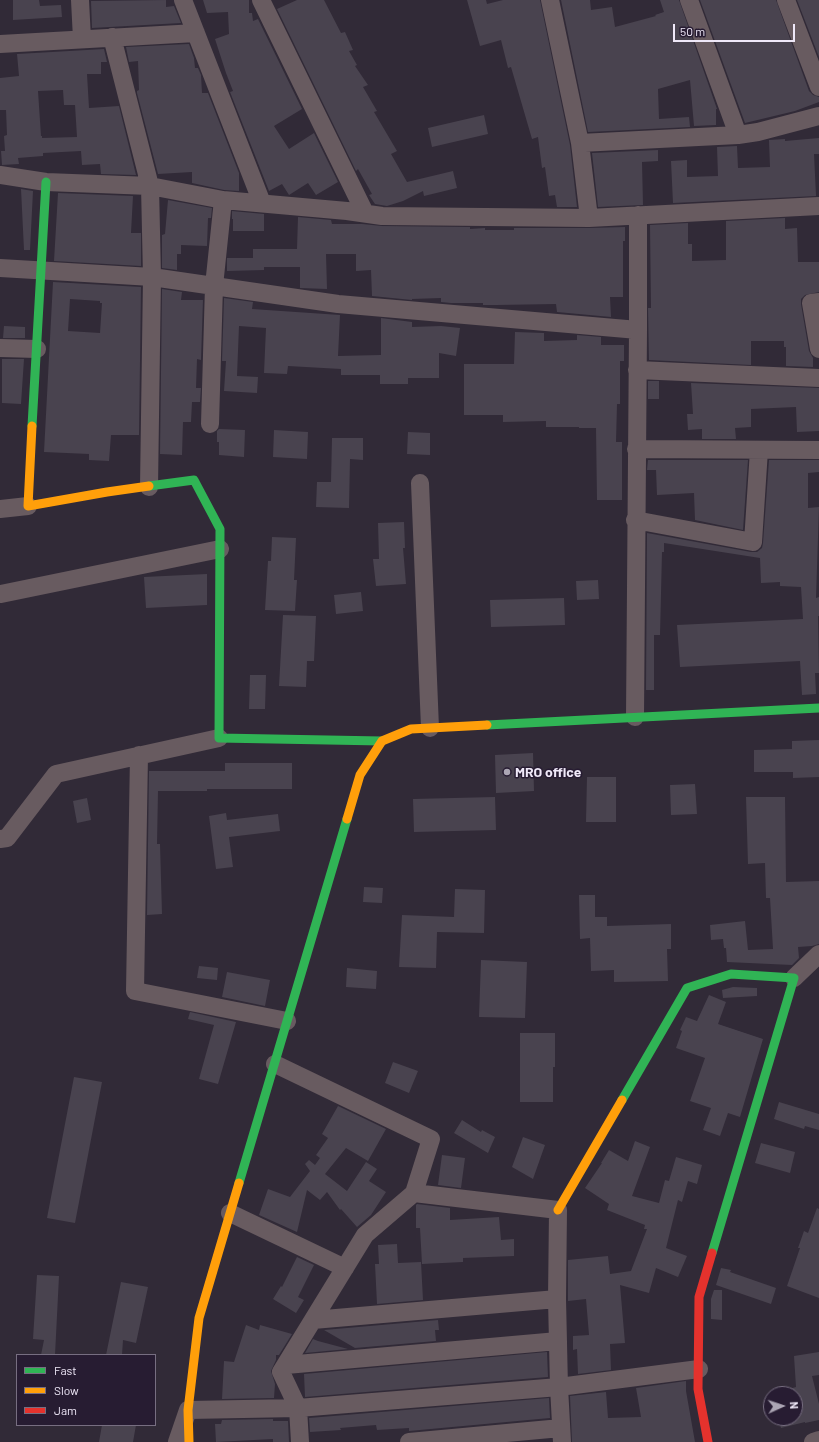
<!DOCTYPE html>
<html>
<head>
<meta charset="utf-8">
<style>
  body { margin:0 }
  #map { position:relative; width:819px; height:1442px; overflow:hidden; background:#312a37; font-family:Barlow,sans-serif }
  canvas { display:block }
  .legend { position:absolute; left:16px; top:1354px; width:140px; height:72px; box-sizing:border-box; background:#271c32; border:1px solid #776e81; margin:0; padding:5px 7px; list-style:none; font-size:12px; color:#efe8f8 }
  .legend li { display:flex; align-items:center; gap:8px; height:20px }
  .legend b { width:20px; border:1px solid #776e81 }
  .north { position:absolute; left:763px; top:1386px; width:40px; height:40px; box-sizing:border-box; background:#271c32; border:1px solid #776e81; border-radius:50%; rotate:87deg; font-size:11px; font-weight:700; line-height:16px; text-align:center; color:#efe8f8 }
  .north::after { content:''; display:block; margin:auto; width:14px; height:18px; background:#aca6b4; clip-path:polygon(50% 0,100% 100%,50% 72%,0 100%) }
  .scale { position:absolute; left:673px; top:24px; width:122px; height:18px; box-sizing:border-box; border:2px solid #efe8f8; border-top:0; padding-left:5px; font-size:12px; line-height:14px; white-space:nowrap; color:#efe8f8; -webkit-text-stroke:3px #271c32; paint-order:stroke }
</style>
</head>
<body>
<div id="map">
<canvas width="819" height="1442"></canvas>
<ul class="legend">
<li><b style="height:5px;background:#30b455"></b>Fast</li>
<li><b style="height:5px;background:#ff9f0a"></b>Slow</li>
<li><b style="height:5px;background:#e5322d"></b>Jam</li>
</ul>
<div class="north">N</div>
<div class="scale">50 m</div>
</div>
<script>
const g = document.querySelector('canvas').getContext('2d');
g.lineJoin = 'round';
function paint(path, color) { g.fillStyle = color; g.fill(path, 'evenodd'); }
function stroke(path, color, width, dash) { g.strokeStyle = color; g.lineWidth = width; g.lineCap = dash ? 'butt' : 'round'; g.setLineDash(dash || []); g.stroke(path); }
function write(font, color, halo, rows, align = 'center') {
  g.font = font + ' Barlow,sans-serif'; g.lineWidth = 3; g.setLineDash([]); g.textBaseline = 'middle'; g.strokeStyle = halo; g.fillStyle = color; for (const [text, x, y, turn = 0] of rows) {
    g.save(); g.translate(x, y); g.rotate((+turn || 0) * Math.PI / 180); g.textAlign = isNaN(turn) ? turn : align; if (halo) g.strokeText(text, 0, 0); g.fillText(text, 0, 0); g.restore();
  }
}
paint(new Path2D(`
  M13,0H39L40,6L61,5L62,17L13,20Z
  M166,0V7L174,6L181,23L92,28L91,1Z
  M203,0H249V13H252L253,21L258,19L302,109L274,126L289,149L314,133L338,182L316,195L308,183L289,195L282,184L269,191L230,92L233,91L226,73L215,39L229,34L228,12L207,13Z
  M297,0H324L341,33L345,32L353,50L349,51L357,65L355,66L368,85L363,87L377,111L374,112L397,151L391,154L407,182L453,171L457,188L424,196L423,191L403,201L387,206L375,204L369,195L372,194L358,169L356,171L277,9Z
  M467,0H486L487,4L503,0H540L570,145L577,207H557L555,195L549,196L545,167L542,168L538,137L532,139L511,67L508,68L501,40L480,46Z
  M561,0H590L591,10L612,7L615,27L656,16L655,15L664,12L660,0H679L717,109H716V125L694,126L690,80L658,89L659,119L689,117L690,127L588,132Z
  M700,0H776L809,91L813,95L819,97V102L795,111L745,123Z
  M797,0H819V57Z
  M189,44L194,58L195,68H198L201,75L202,93H208L239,173V191L224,190L192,183V172L158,174L137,93V91L139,90L138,61L129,62L126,47Z
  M104,49L107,62H101V74H87L89,108L119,106L136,175L101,174L100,164L82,165L81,151L43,153V156L18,158L19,164L2,165L1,151H5L4,136L7,135L6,110H0V78L19,76L17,54ZM63,90L64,105H75L77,137L42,138V136H41L38,91Z
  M484,115L488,134L432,147L428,128Z
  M819,138V154H814L816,196L673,203L671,161L687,160V177L718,176L717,147L737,146L738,168L770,167L769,140L785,139V141Z
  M658,150V161L642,162L643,205L598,207L592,153Z
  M21,189L33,191L30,250H24Z
  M58,193L133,196L131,233H141V266L54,261Z
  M168,200L212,208L211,218H208L207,246L181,245V254H177V270L162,268V235L165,234Z
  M232,211L264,214V231H233V219H232Z
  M298,217L331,220L332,224H362L382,226L470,227V229L485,228V230H514V228H589L625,227V241H623V297H610L611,317L557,312L556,304L496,305H483V303H451L441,302V298L412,299V300L372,296L371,270L356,271V254H326L327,289L300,288V267H264V270L227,271V258H253V249H297Z
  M785,218V229L797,228L798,262H819V292L805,295L801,299V304L809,351L813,358V367L786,366V347H784V341H751V365L649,360L648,308H651L650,225L688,223V244H692V261L726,260V221Z
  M53,282L141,287L139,435H111L109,461L89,460V454L44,452ZM70,299L100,301V303H102L100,333L68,331Z
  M162,289L182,292L181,300H203L201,360L197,359L196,388H201L200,402H192L191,422H183L182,455L160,454Z
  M224,298L253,302L252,309L340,315L338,356L381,355V318L412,322V327L441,326L460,328L456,356L439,353V378H408V384H380V375H341V369L288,366L287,374L264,373L266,328L239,326L237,376L258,377L257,393L224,391L226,361H222Z
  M4,326L25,327V338H3Z
  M515,332L544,333V341L577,340V335L601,337V345H624V361H620V404H617L616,442H622V500H597L596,428H579V427H546V421L503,422V415H464V364H514Z
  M2,359H24L21,404L2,403Z
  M648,381H659V399H648Z
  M691,383L819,388V431L797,432L796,407L751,409V427L735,428L736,439H702V429L688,430L687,414H693Z
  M219,429L245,430L244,457L219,455V442H217V431Z
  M274,430L308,432L307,459L273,457Z
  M408,432L430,433V455L407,454Z
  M332,438H363V460L350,459L349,508L316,507L317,482H331Z
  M648,460H748L743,530L695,520L694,493L657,495L656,470H647Z
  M769,460H819V472L808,473V508L819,507L816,598L819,597V616H818L819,673H815L816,694L802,695L800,661L680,667L677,625L803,619L801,587L780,586V582L761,583L760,558L664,543V552H662L660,635H654V690H646L647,533L751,552H757L762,548L763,543Z
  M404,522L405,548H403L406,584L376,586L373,559H379L378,523Z
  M272,537L296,538L294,580H297L295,611L265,610L268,561H271Z
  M207,574V605L146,608L144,577Z
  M598,580L599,599L577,600L576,581Z
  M361,592L363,611L336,614L334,595Z
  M564,598L565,625L491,627L490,600Z
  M283,615L316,616L314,661H307L306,687L279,686Z
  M250,675H266L265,709H249Z
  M819,740V777L793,778V772H754V750L792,749V741Z
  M533,753L534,791L496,793L495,755Z
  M225,763H292V789H207V791H158L157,844H160L162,914L147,915L149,771H225Z
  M587,777H616V822H586Z
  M695,784L697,814L671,815L670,785Z
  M495,797L496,830L414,832L413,799Z
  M746,797H785L786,882L819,881V944L812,946L798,947L799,958L792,965L727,962L726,948H724L723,939L711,940L710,925L745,921L748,950L773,949L770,898H766L765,863L748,864Z
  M87,798L91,820L77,823L73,801Z
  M226,813L227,820L278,814L280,831L229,837L233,867L216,869L209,816Z
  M364,887L383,888L382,903L363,902Z
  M455,889L485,890L484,933L437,932L436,968L399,967L402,915L454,917Z
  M579,895H595V917H607V926L671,924V949H667L668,981L614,982V970L591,971L590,938L580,939Z
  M481,960L527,962L525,1018L479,1017Z
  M199,966L218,968L217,980L197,978Z
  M347,968L377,971L376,989L346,987Z
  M227,972L270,980L265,1006L222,997Z
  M733,987L757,988V996L723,998L722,990Z
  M709,995L726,1002L718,1024L763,1039L740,1117L728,1113L720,1136L703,1130L711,1108L690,1101L705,1058L676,1048L682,1031L680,1030L686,1017L697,1021Z
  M190,1012L236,1022L218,1084L199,1079L214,1025L188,1019Z
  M520,1033H555V1067H553V1102H520Z
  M393,1062L418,1071L409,1093L385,1083Z
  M74,1077L102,1082L75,1223L47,1218Z
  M779,1102L819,1114V1130L805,1126L804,1129L774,1119Z
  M338,1106L386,1129L368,1161L346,1148L325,1174L347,1191L366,1162L377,1169L369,1181L386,1192L371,1215L357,1227L341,1209L340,1210L327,1192L320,1200L307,1190L297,1232L259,1215L268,1189L290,1197L310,1171L305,1164L309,1160L315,1165L320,1158L316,1155L328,1138L322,1134Z
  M462,1120L481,1132L482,1130L495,1137L488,1153L454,1133Z
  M523,1137L545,1145L533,1179L512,1167Z
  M635,1141L650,1147L632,1196L659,1203L665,1180L669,1181L676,1157L702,1165L697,1184L688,1181L682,1202L678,1200L666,1248L687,1256L678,1277L656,1268L649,1293L620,1285L625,1343L610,1344L611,1370L578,1374L577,1349L573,1350V1336L589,1335L586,1299L568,1301V1260L608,1256L610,1274L631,1271L647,1229H644L645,1225L607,1210L609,1204L585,1188L602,1163H601L609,1150L628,1161Z
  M761,1143L795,1152L790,1173L755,1163Z
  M442,1155L465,1158L461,1188L438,1185Z
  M417,1204L450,1208V1220L499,1217L501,1240L514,1239V1256L463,1258V1262L422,1264L420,1228H416V1205Z
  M817,1208L819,1209V1298L787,1286L800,1248H798L804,1231L808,1233Z
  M397,1244L398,1263L421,1262L423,1300L377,1304L375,1264H379L378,1245Z
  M297,1257L314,1265L298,1297L304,1300L296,1313L273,1299L281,1286L282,1287Z
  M721,1268L731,1270L730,1272L776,1288L771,1304L716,1285Z
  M37,1275L59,1276L55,1355H41L44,1340L33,1339Z
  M121,1282L148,1287L136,1343L123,1340L122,1355H106Z
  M714,1290H722V1320L711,1319V1299Z
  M438,1320L439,1330H435L436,1341L355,1348L324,1330Z
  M246,1325L259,1330L260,1325L292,1334L279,1355H276V1360L271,1371L275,1384L274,1398L222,1399L224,1361L234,1362Z
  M313,1339L318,1341L348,1349L305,1353Z
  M547,1352L548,1377L305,1397L304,1374Z
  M819,1352V1375L812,1376L819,1404V1420L805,1423V1422L781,1428L778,1418H795V1394H772L796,1387L794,1356Z
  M686,1381V1391L695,1442H572L570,1396L606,1392L608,1418L641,1417L636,1388Z
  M549,1398L550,1418L409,1431V1428L377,1430L376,1425L340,1428L341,1430L310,1432L309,1418Z
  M273,1419V1421H288L289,1442H273V1439L216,1442L215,1424H221L222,1420Z
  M102,1425H136L133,1442H99Z`), '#49434f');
stroke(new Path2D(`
  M80,0L82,39
  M183,0L262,203
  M261,0L365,213
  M550,0L580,143L738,135L689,0
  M786,0L819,87
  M112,37L150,186L152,277L149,487
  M0,44L196,33
  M738,135L758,132L819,116
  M580,143L589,218
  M0,175L46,182L150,186L223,200L347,211L382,216L589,218L819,206
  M0,268L152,277L338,304L638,330V215
  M819,302L811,303L819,349
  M0,348L37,349
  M637,370L819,378
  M210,424L214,286L223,200
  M636,449L819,450
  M420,483L430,728
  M0,509L28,506
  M635,520L753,542L759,450
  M1,594L220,549
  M635,717L638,330
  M139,755L135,991L287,1021
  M0,839L7,838L56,774L219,738
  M794,978L819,954
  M275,1064L431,1139L414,1193
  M230,1213L345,1268
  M313,1320L557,1299
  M286,1365L558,1341
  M177,1442L188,1410L298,1408L559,1387L562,1442
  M300,1442L298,1408L281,1372L365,1235L414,1193L558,1210L557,1299L559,1387L699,1369
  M409,1442L561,1428
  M813,1442L819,1440`), '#685b60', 18);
stroke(new Path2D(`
  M32,426L46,182
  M149,486L194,480L220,529L219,738L382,741
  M487,725L819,708
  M622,1100L687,988L731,974L794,978L712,1253
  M239,1183L347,819`), '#30b455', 9);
stroke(new Path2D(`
  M32,426L28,506L107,492L149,486
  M347,819L360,775L382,741L411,729L487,725
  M558,1210L622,1100
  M189,1442L188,1410L199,1318L239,1183`), '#ff9f0a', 9);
stroke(new Path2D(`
  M708,1442L698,1389L699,1297L712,1253`), '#e5322d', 9);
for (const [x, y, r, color] of [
  [507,772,4,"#aca6b4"]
]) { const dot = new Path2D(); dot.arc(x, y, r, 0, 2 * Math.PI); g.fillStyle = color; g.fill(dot); stroke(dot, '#271c32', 1.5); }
write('bold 14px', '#efe8f8', '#271c32', [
  ["MRO office",515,772]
], 'left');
</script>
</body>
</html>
